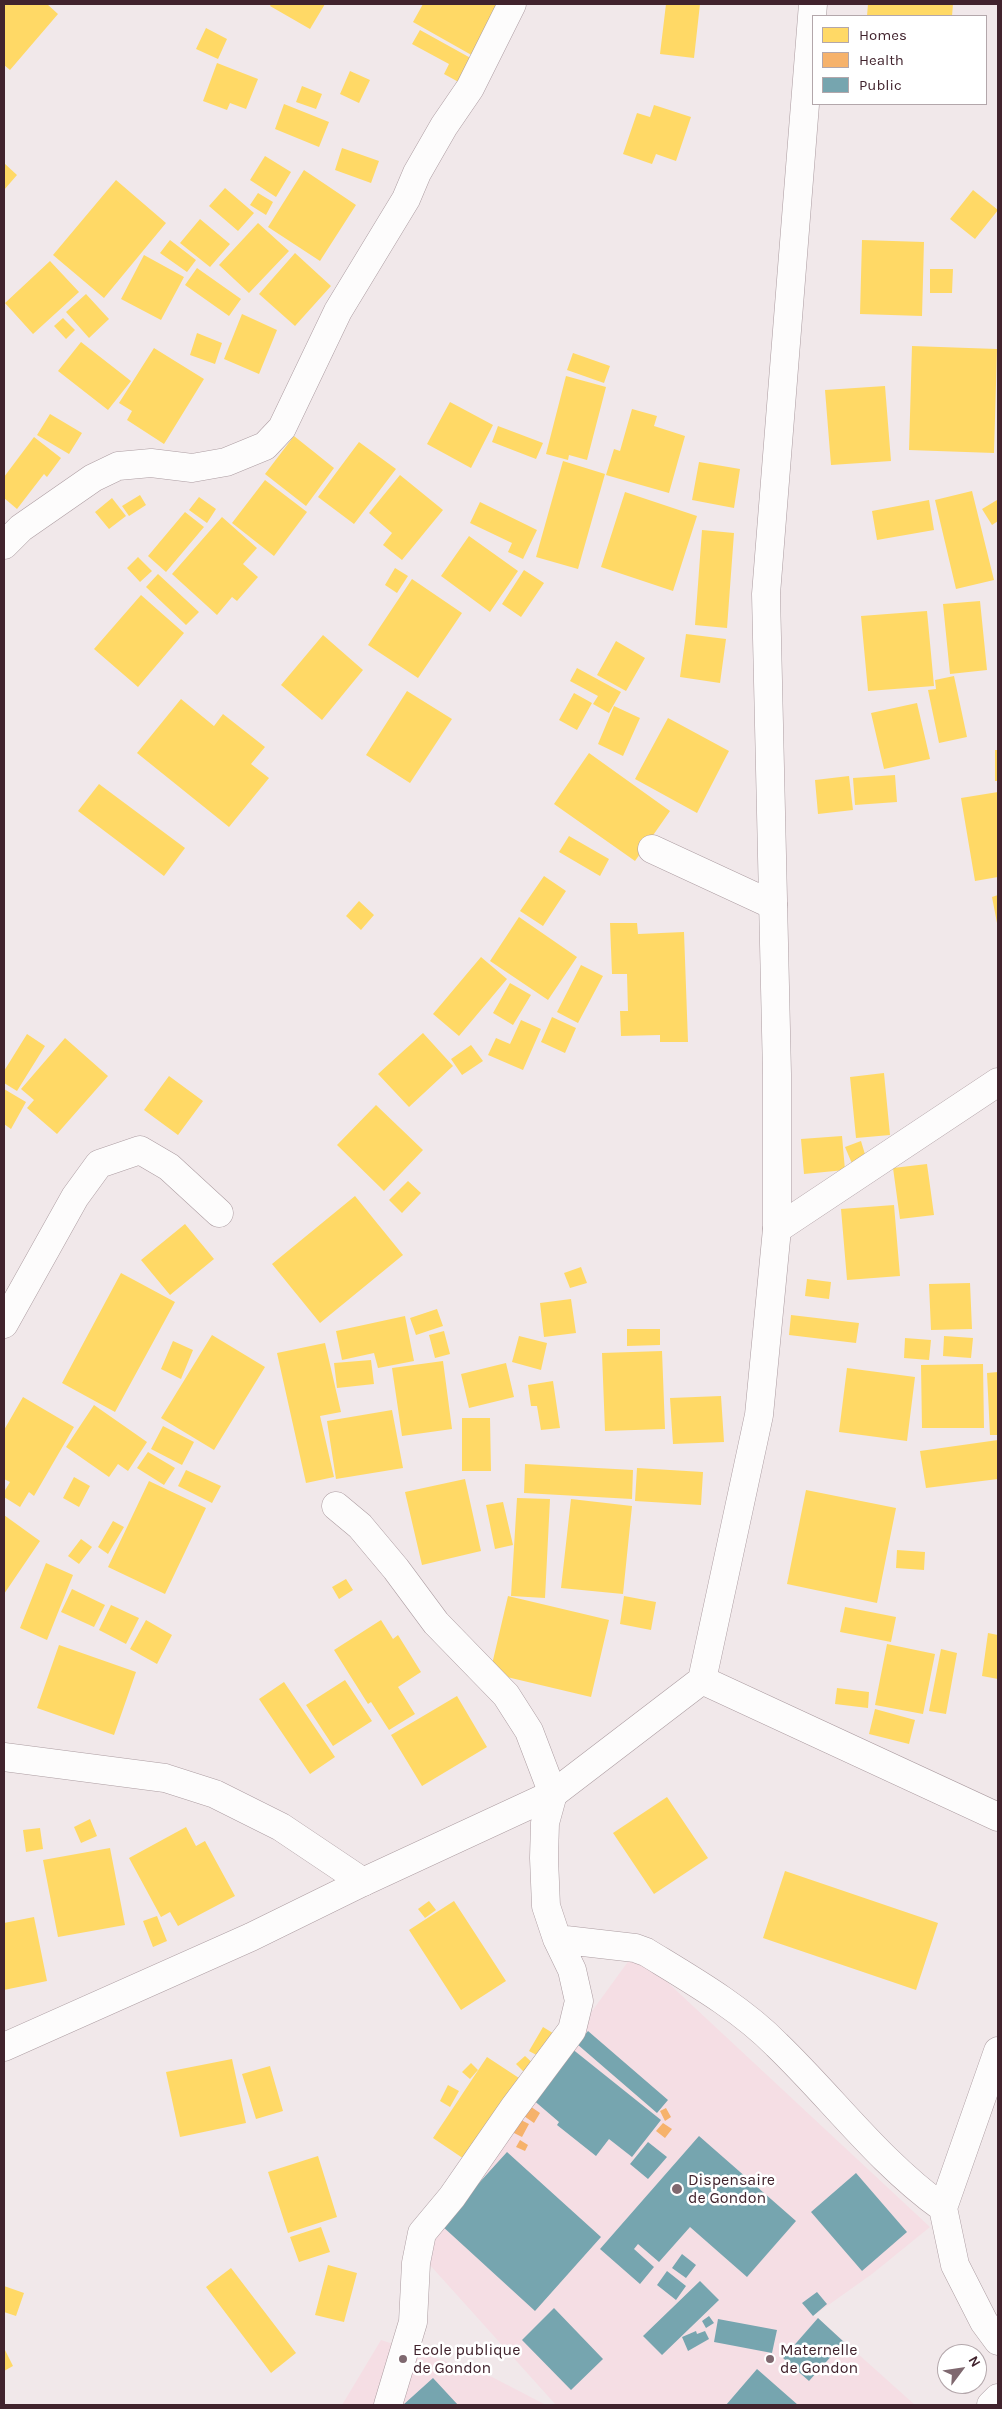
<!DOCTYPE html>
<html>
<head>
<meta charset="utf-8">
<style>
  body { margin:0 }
  #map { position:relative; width:1002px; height:2409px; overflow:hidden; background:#f1e8ea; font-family:Karla,sans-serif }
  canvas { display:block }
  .frame { position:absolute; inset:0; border:5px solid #41232d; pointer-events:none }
  .legend { position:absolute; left:812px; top:15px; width:175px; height:90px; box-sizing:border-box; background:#fff; border:1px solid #b3a7ab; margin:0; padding:6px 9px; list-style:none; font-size:15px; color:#41232d }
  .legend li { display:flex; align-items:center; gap:10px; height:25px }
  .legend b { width:25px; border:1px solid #b3a7ab }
  .north { position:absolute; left:937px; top:2344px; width:50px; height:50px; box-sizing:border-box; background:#fff; border:1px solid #b3a7ab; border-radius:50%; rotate:59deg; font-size:14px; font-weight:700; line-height:20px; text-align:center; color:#41232d }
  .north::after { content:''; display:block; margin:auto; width:18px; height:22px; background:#7f686f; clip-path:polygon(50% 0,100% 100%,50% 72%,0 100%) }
</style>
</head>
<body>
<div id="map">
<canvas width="1002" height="2409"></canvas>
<div class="frame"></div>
<ul class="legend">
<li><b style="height:14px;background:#ffd966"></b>Homes</li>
<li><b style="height:14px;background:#f6b26b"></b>Health</li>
<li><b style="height:14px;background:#76a5af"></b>Public</li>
</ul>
<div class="north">N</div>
</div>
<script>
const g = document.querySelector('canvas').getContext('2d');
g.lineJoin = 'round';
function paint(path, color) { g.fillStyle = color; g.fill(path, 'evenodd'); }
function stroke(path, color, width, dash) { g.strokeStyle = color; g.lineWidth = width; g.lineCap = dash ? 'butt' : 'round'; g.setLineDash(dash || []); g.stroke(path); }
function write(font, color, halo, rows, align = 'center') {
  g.font = font + ' Karla,sans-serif'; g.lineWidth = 5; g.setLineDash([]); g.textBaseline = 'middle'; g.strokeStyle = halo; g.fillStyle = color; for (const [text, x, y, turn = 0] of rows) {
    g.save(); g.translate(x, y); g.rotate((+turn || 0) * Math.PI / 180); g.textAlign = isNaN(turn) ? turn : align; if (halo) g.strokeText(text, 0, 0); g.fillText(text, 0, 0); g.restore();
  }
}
paint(new Path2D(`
  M635,1952L930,2227L872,2274L813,2316L818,2318L915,2405H556L429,2264L433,2230Z
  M381,2340L492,2377L546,2405H342Z`), '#f5dee4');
paint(new Path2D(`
  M4,4H47L58,14L10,70L4,65Z
  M271,4H325L310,29L270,6Z
  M423,4H496L502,7L475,57L413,22Z
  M666,4H700L694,58L660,54Z
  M868,4H953L952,16H867Z
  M206,28L227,39L218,59L196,49Z
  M420,30L476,61L464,85L444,74L449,64L412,44Z
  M217,63L258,79L246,109L230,103L227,110L203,101Z
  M350,71L370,80L359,103L340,94Z
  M302,86L322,94L316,109L296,102Z
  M284,104L329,122L319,147L275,129Z
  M654,105L691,117L676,161L656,154L652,164L623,154L637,113L650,117Z
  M342,148L379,161L371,183L335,170Z
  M265,156L291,172L276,197L250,180Z
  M4,163L17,175L4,190Z
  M304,170L356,205L320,261L268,227Z
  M116,180L166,223L104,298L53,255Z
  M225,188L254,213L238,231L209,206Z
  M973,190L998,210L975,239L950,219Z
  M258,193L273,202L266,215L250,205Z
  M200,219L230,244L210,267L180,243Z
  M258,223L289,251L249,293L219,265Z
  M170,240L196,260L187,272L160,253Z
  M862,240L924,242L922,316L860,314Z
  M295,253L331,286L295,326L259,294Z
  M144,255L184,277L161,320L121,299Z
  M50,261L79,292L33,334L5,303Z
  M197,268L241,299L229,316L185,285Z
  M930,269H953L952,293H930Z
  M86,294L109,319L89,338L66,312Z
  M242,314L277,330L259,374L224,359Z
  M63,318L75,330L66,339L54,326Z
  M197,333L222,343L215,364L190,355Z
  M81,342L131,381L108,410L58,371Z
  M912,346L997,349L994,453L909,450Z
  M154,348L204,379L164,444L127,420L132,411L119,403Z
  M573,353L610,366L604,383L567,370Z
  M566,376L606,387L587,460L569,455L568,460L546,454Z
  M885,386L891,461L831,465L825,390Z
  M450,402L493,425L471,468L427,444Z
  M632,409L657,416L654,426L685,436L669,493L606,475L614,449L620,451Z
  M50,414L82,433L69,454L37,435Z
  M498,426L543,443L536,459L492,442Z
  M294,436L334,468L306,506L265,474Z
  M34,437L61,458L47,477L44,474L17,509L4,498V477Z
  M359,442L396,469L354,524L318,497Z
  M563,461L605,474L578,569L536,557Z
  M699,462L740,469L734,508L692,500Z
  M400,475L443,510L402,560L383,545L392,533L369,513Z
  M265,480L307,512L274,556L232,523Z
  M972,491L994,580L956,589L935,500Z
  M625,492L697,516L673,591L601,567Z
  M140,495L146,505L129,516L122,506Z
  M199,497L216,509L207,523L189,510Z
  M112,498L126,516L109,529L95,512Z
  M929,500L934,530L877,540L872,511Z
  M997,500L998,521L992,525L982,509Z
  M480,502L537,530L523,559L508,552L512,543L470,523Z
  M185,512L204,527L166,572L148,556Z
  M222,517L257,548L243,564L258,577L237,601L232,597L217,615L172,574Z
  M702,530L734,533L727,628L695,625Z
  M469,536L518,571L490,612L441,576Z
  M138,557L152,571L140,582L127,568Z
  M395,568L408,576L397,593L385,585Z
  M524,570L544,583L521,617L502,604Z
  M158,574L199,612L186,625L146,587Z
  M412,579L462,613L418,678L368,645Z
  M141,595L184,633L138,687L94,649Z
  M980,601L987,670L950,674L943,604Z
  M927,611L934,686L868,691L861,616Z
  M686,634L726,639L720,683L680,677Z
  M323,635L363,670L322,720L281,685Z
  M616,641L645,658L626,691L597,675Z
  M577,668L621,692L609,713L593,704L598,696L570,681Z
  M954,676L967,737L939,743L928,690L936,689L935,680Z
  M407,691L452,719L410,783L366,755Z
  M574,693L592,703L577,730L559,720Z
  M181,699L214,726L223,714L265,747L251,764L269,778L229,827L137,753Z
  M917,703L930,759L884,769L871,713Z
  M614,706L640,718L623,756L598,744Z
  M668,718L729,751L697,813L635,779Z
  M995,750H998V781H995Z
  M589,753L670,811L635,861L554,804Z
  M895,775L897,802L855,805L853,778Z
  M849,776L853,810L818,814L815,780Z
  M99,784L185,848L164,876L78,811Z
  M998,792V877L975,881L961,798Z
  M569,836L609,859L600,876L559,852Z
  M544,876L566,891L543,926L520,911Z
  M998,895V923H997L992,897Z
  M359,901L374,915L361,930L346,916Z
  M519,917L577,957L548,1000L490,961Z
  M610,923H637L638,934L684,932L688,1042H660V1035L621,1036L620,1011H628L627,974H612Z
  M481,957L507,979L459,1036L433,1014Z
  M581,965L603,976L578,1023L557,1012Z
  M510,983L531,995L513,1025L493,1013Z
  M552,1017L576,1028L565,1053L541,1042Z
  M521,1020L541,1029L523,1070L488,1055L496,1038L510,1044Z
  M423,1033L453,1066L409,1107L378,1074Z
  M27,1034L45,1046L17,1091L4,1083V1071Z
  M65,1038L108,1076L57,1134L27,1108L34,1100L21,1089Z
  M471,1045L483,1061L462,1075L451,1059Z
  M884,1073L890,1135L856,1138L850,1077Z
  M169,1076L203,1101L178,1135L144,1110Z
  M4,1089L26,1102L11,1129L4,1124Z
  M376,1105L423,1150L384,1191L337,1145Z
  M842,1136L845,1170L804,1174L801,1139Z
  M861,1141L867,1161L853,1166L845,1147Z
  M927,1164L934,1215L900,1219L893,1168Z
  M408,1181L421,1193L402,1213L389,1200Z
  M355,1196L403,1255L320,1323L272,1264Z
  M894,1205L900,1276L847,1280L841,1209Z
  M185,1224L214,1259L170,1295L141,1260Z
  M581,1267L587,1283L570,1288L564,1273Z
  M121,1273L175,1302L115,1412L62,1383Z
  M807,1279L831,1282L829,1299L805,1296Z
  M970,1283L972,1329L931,1330L929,1284Z
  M571,1299L576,1333L544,1337L540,1303Z
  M437,1309L443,1326L416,1335L410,1318Z
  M791,1315L859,1323L856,1343L789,1335Z
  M405,1316L414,1361L378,1368L374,1353L342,1360L336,1331Z
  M627,1329H660V1345L627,1346Z
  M444,1331L450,1354L435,1358L429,1335Z
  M212,1335L265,1367L214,1450L161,1418Z
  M519,1336L547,1343L541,1370L512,1362Z
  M944,1336L973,1338L971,1358L943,1356Z
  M905,1338L931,1340L929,1360L904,1358Z
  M173,1341L193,1350L181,1379L161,1369Z
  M325,1343L341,1412L320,1416L334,1477L306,1483L277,1353Z
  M662,1351L665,1429L605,1431L602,1353Z
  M371,1360L374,1384L337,1388L334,1363Z
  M443,1361L452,1429L402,1436L392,1368Z
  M506,1363L514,1397L469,1408L461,1374Z
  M983,1364L984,1428H922L921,1365Z
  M847,1368L915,1377L907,1441L839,1432Z
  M998,1372V1435H990L987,1373Z
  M553,1381L560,1428L541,1430L537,1406H531L528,1385Z
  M721,1396L724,1442L673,1444L670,1398Z
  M23,1397L74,1427L34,1496L29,1492L20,1507L4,1497V1492L10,1482L4,1479V1430Z
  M94,1405L147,1442L128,1471L118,1464L109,1477L66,1447Z
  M392,1410L403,1468L336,1479L327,1421Z
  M462,1418H490L491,1471H462Z
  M163,1426L194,1442L182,1465L151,1449Z
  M998,1440V1479L926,1488L920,1451Z
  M148,1452L175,1468L164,1485L137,1468Z
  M525,1464L633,1470L632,1499L524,1493Z
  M637,1468L703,1472L701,1505L635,1501Z
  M186,1470L221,1486L212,1503L178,1486Z
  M74,1477L90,1486L79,1507L63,1498Z
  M465,1479L481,1551L422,1565L405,1492Z
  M149,1481L206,1508L165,1594L108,1567Z
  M806,1490L896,1508L877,1603L787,1584Z
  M517,1498L550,1499L545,1598L511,1596Z
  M571,1499L632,1506L623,1594L561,1588Z
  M503,1502L513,1545L495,1549L486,1505Z
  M4,1515L40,1541L4,1594Z
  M113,1521L124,1527L108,1554L98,1547Z
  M81,1539L92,1547L79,1564L68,1556Z
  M897,1550L925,1552L924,1570L896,1568Z
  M46,1563L73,1575L47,1640L20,1628Z
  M346,1579L353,1590L339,1599L332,1587Z
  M72,1589L105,1605L94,1627L61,1612Z
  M508,1596L609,1620L591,1697L490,1673Z
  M624,1596L656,1602L651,1630L620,1624Z
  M111,1605L139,1618L126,1644L99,1630Z
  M845,1607L896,1617L891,1642L840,1632Z
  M146,1620L172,1635L157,1664L130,1649Z
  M381,1620L393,1639L398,1635L421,1672L398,1687L415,1714L389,1730L371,1702L368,1704L334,1650Z
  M988,1633L998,1635V1679L982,1676Z
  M887,1644L935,1654L923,1714L875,1705Z
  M59,1645L136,1672L114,1735L37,1708Z
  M941,1649L957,1653L946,1714L929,1711Z
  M345,1680L372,1721L333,1746L306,1705Z
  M284,1682L335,1757L310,1774L259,1699Z
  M837,1688L869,1692L868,1708L835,1704Z
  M457,1696L487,1747L422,1786L391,1735Z
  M875,1709L915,1720L909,1744L869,1734Z
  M667,1797L708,1858L654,1894L613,1833Z
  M90,1819L97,1836L81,1843L74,1827Z
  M186,1827L196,1846L205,1841L235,1896L178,1926L170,1912L161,1917L129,1858Z
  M40,1828L43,1849L26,1852L23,1830Z
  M110,1848L125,1925L58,1937L43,1860Z
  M785,1871L938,1923L916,1990L763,1938Z
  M429,1901L436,1910L425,1918L418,1909Z
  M454,1901L506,1981L461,2010L409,1930Z
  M157,1916L167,1941L153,1947L143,1921Z
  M34,1917L47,1981L4,1990V1923Z
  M543,2027L556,2035L542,2058L529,2051Z
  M525,2056L536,2066L527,2075L516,2064Z
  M487,2057L522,2080L467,2161L433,2138Z
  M232,2059L246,2123L180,2137L166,2072Z
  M471,2063L478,2070L470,2079L462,2072Z
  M270,2066L283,2111L256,2119L242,2074Z
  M448,2085L459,2091L450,2107L440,2101Z
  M318,2156L337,2217L288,2233L268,2172Z
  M321,2227L330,2252L299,2262L290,2237Z
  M328,2265L357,2273L344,2322L315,2315Z
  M231,2268L296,2353L271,2373L206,2287Z
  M4,2286L24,2293L16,2316L4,2312Z
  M4,2348L13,2366L4,2371Z`), '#ffd966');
paint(new Path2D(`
  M527,2104L540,2113L534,2123L521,2114Z
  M666,2108L671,2117L665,2121L660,2111Z
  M519,2119L529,2124L522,2137L512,2132Z
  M663,2123L672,2129L665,2138L656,2131Z
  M520,2140L528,2145L525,2151L516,2147Z`), '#f6b26b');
paint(new Path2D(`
  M588,2031L668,2100L657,2113L577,2044Z
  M571,2048L661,2120L632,2157L609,2139L596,2156L557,2125L559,2122L531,2098Z
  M699,2136L796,2221L747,2277L690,2227L659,2262L638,2244L634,2249L654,2267L640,2284L600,2249Z
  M648,2142L667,2157L648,2179L630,2164Z
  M507,2152L601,2237L535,2311L441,2225Z
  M856,2173L907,2232L862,2271L811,2212Z
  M682,2254L696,2265L686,2278L672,2268Z
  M667,2271L686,2286L676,2300L657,2285Z
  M700,2281L719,2300L662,2355L643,2336Z
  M817,2292L827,2304L813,2316L802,2303Z
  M554,2308L603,2359L571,2390L522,2340Z
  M709,2316L714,2323L706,2328L702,2321Z
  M818,2318L844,2342L809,2381L783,2358Z
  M718,2319L777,2330L772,2353L714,2342Z
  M696,2331L697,2334L705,2331L709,2339L688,2351L682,2337Z
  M757,2369L798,2405H726Z
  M433,2378L458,2405H403Z`), '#76a5af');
const street = new Path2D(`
  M4,545L21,528L93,478L118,466L151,463L192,468L226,462L265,446L282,428L338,311L406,199L417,173L444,126L470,88L512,4
  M652,849L773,905
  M777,1229L998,1082
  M4,1324L75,1197L99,1164L140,1150L169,1167L219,1213
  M336,1506L360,1526L396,1569L436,1623L506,1695L529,1731L553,1794L545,1823L544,1858L546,1906L557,1939L572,1970L579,2001L572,2030L513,2109L452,2197L422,2233L416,2263L413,2322L388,2405
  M702,1680L998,1817
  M4,1757L165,1778L215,1794L281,1827L363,1882
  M557,1939L635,1948L646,1952C690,1979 741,2008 777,2045C833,2099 879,2162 943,2208
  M998,2051L943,2208L955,2265L984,2322L998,2341
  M991,2405L998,2398`);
const secondary = new Path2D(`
  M4,2047L251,1937L363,1882L553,1794L702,1680L759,1415L777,1229V1074L766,594L813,4`);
stroke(street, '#ac9ca1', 29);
stroke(secondary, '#ac9ca1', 29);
stroke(street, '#fdfcfc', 28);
stroke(secondary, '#fdfcfc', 28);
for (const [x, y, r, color] of [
  [677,2189,6,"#7f686f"],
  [403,2359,5,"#7f686f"],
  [770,2359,5,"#7f686f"]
]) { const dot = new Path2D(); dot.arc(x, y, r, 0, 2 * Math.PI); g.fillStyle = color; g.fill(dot); stroke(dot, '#fff', 2); }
write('16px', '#41232d', '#fff', [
  ["Dispensaire",688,2180],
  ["de Gondon",688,2198],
  ["Ecole publique",413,2350],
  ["de Gondon",413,2368],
  ["Maternelle",780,2350],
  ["de Gondon",780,2368]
], 'left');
</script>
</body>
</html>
